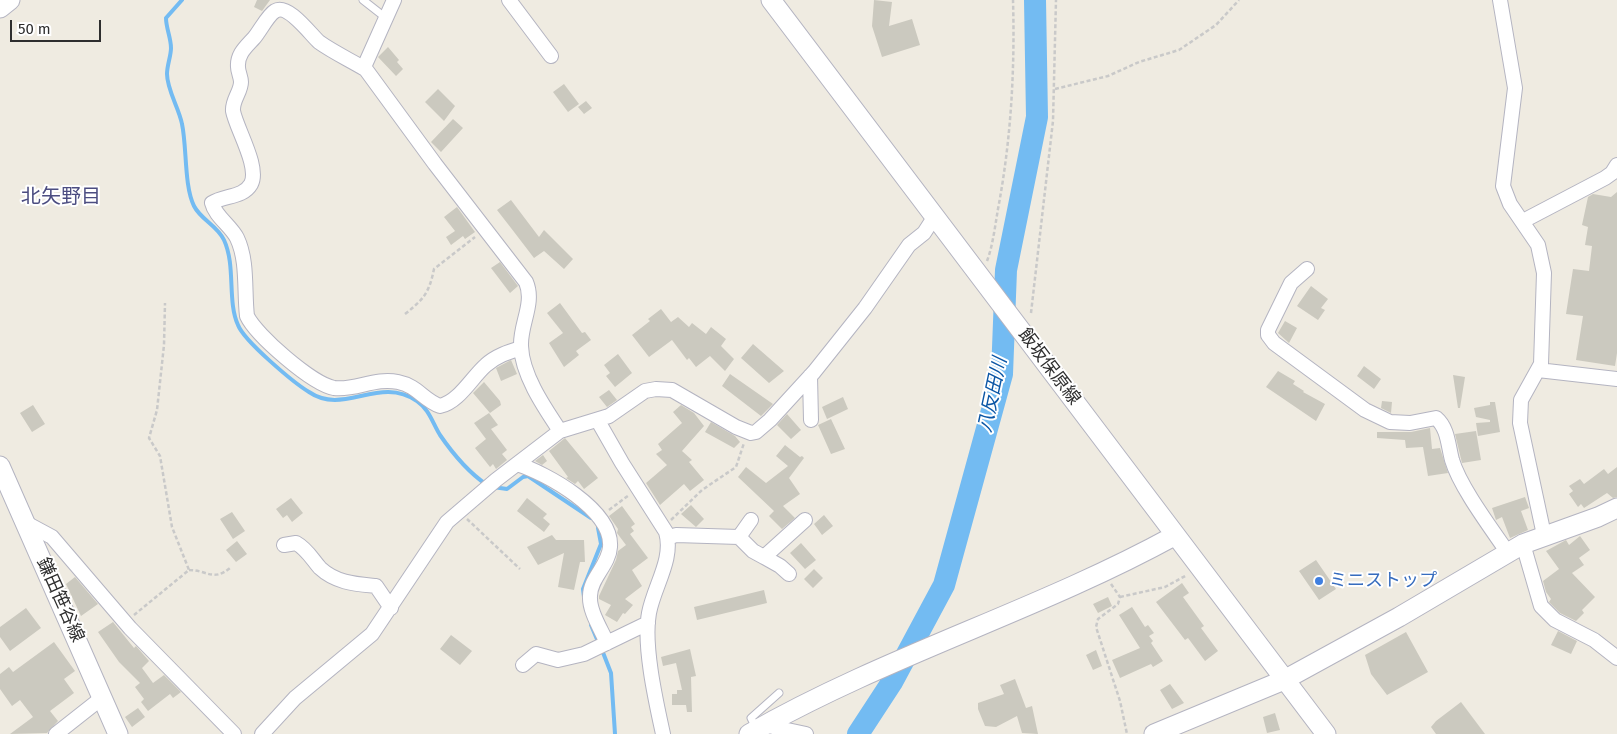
<!DOCTYPE html>
<html>
<head>
<meta charset="utf-8">
<style>
  body { margin:0 }
  #map { position:relative; width:1617px; height:734px; overflow:hidden; background:#efebe1; font-family:"Fira Sans",sans-serif }
  canvas { display:block }
  .scale { position:absolute; left:10px; top:20px; width:91px; height:22px; box-sizing:border-box; border:2px solid #2e2e2e; border-top:0; padding-left:6px; font-size:15px; line-height:18px; white-space:nowrap; color:#2e2e2e; -webkit-text-stroke:4px #fff; paint-order:stroke }
</style>
</head>
<body>
<div id="map">
<canvas width="1617" height="734"></canvas>
<div class="scale">50 m</div>
</div>
<script>
const g = document.querySelector('canvas').getContext('2d');
g.lineJoin = 'round';
function stroke(path, color, width, dash) { g.strokeStyle = color; g.lineWidth = width; g.lineCap = dash ? 'butt' : 'round'; g.setLineDash(dash || []); g.stroke(path); }
function paint(path, color) { g.fillStyle = color; g.fill(path, 'evenodd'); }
function write(font, color, halo, rows, align = 'center') {
  g.font = font + ' "Fira Sans","Noto Sans JP",sans-serif'; g.lineWidth = 4; g.setLineDash([]); g.textBaseline = 'middle'; g.strokeStyle = halo; g.fillStyle = color; for (const [text, x, y, turn = 0] of rows) {
    g.save(); g.translate(x, y); g.rotate((+turn || 0) * Math.PI / 180); g.textAlign = isNaN(turn) ? turn : align; if (halo) g.strokeText(text, 0, 0); g.fillText(text, 0, 0); g.restore();
  }
}
stroke(new Path2D(`
  M182,0L166,18C166,28 171,38 171,48C171,56 167,65 167,74C167,90 179,108 182,124C187,147 184,186 194,206C201,220 217,225 224,240C236,266 227,301 238,325C244,341 294,383 309,392C344,416 379,375 417,401C429,409 433,424 440,435C453,454 468,472 487,485
  M493,487L507,489L523,477L528,476L591,518
  M584,597L583,589L601,544L598,528
  M591,625L599,644
  M602,650L611,673L615,734`), '#73bbf2', 4);
stroke(new Path2D(`
  M858,734L892,682L944,585L1002,374L1006,270L1037,117L1035,0`), '#73bbf2', 22);
paint(new Path2D(`
  M257,0H270L262,11L254,7Z
  M874,0L892,2L889,26L912,19L920,45L882,57L872,26Z
  M388,47L399,60L397,62L403,69L396,76L378,57Z
  M564,84L579,104L568,112L553,92Z
  M438,89L455,106L444,121L425,102Z
  M586,101L592,108L584,114L578,107Z
  M453,119L463,128L441,152L431,142Z
  M1617,192V353L1615,366L1576,360L1583,316L1566,314L1573,269L1589,271L1592,246L1585,245L1588,227L1582,225L1588,197L1593,194L1611,197Z
  M511,200L539,237L544,230L573,259L564,269L544,251L534,258L511,228L497,210Z
  M457,207L475,232L465,239L463,236L451,245L446,237L455,231L444,217Z
  M500,262L518,286L510,293L491,268Z
  M1311,286L1328,299L1321,308L1325,310L1318,320L1297,306Z
  M560,303L582,333L585,332L591,340L576,351L579,355L564,367L549,343L563,333L547,313Z
  M661,309L671,322L678,317L689,327L692,323L706,334L711,327L726,339L721,346L734,359L725,371L710,356L696,367L689,358L687,360L672,340L649,357L632,335L650,321L648,319Z
  M1285,321L1297,328L1289,343L1278,333Z
  M753,344L784,371L769,383L741,358Z
  M618,354L632,373L615,387L606,376L610,373L604,365Z
  M511,360L517,374L501,381L496,368Z
  M1364,366L1381,379L1374,389L1357,376Z
  M1278,371L1295,381L1293,384L1304,391L1303,392L1325,404L1316,421L1266,387Z
  M730,374L773,404L761,416L722,386Z
  M1453,375L1465,377L1460,408H1458Z
  M484,382L500,401L501,405L490,413L473,393Z
  M609,390L617,400L607,407L599,397Z
  M843,397L848,409L827,419L822,407Z
  M1382,401L1392,402L1391,413L1381,408Z
  M1490,402H1495L1500,432L1478,436L1476,423L1490,422V420L1476,417L1474,408L1490,405Z
  M33,405L45,424L32,432L20,413Z
  M681,405L694,413L704,426L682,451L692,460L689,462L704,480L690,491L684,484L660,505L646,483L667,465L656,454L662,450L658,444L682,423L673,412Z
  M489,413L498,425L491,429L507,450L502,454L507,460L496,469L493,464L490,467L475,448L486,439L474,423Z
  M787,414L801,430L791,439L777,425Z
  M831,419L845,449L831,454L818,425Z
  M711,422L735,436L740,442L734,448L705,432Z
  M1430,428L1432,449L1440,448L1448,473L1428,476L1423,447L1406,448L1405,440L1377,438V432H1411Z
  M1476,431L1481,460L1462,463L1455,434Z
  M565,438L598,478L584,489L578,481L575,484L566,478L568,477L549,451Z
  M785,445L800,457L802,456L804,458L789,478L800,494L783,506L795,518L782,529L769,516L774,511L738,477L746,467L766,483L788,466L776,456Z
  M543,455L547,461L542,465L535,461Z
  M1617,467V497L1613,498L1607,493L1584,508L1581,504L1578,507L1569,494L1573,491L1569,486L1580,479L1584,484L1604,469L1608,474Z
  M1525,497L1529,508L1521,511L1528,530L1510,538L1502,517L1496,520L1492,508Z
  M291,498L303,513L292,522L287,515L283,518L276,509Z
  M527,498L547,514L543,518L550,524L544,532L517,511Z
  M691,505L704,519L696,527L681,514Z
  M622,506L635,524L631,527L634,531L630,534L648,558L632,570L642,586L625,599L633,605L625,614L623,613L617,622L605,615L611,605L599,599V596L616,560L618,551L626,545L617,533L618,529L609,516Z
  M232,512L245,531L233,539L220,519Z
  M824,515L833,526L822,535L814,524Z
  M552,535L556,540H584L585,562H580L574,590L558,587L564,553L538,565L527,547Z
  M1580,536L1590,550L1579,558L1584,565L1572,573L1595,597L1582,610L1584,613L1576,621L1560,613L1549,602L1551,599L1546,592L1543,581L1559,569L1546,551L1566,540L1569,545Z
  M237,541L247,554L236,562L226,550Z
  M801,543L816,560L805,569L790,553Z
  M1316,560L1336,589L1319,600L1299,571Z
  M814,569L823,578L813,588L804,579Z
  M75,577L98,604L81,616L66,584Z
  M1182,583L1189,593L1183,597L1204,626L1201,628L1218,651L1205,661L1188,638L1185,640L1156,602Z
  M764,590L767,603L697,620L694,607Z
  M1108,597L1112,606L1098,613L1093,604Z
  M1132,607L1145,627L1148,625L1154,633L1149,636L1153,641L1151,643L1163,661L1153,667L1151,664L1120,678L1112,660L1140,648L1119,615Z
  M26,608L41,628L10,651L0,637V627Z
  M113,622L134,648L136,646L149,661L142,668L153,683L164,675L181,692L173,698L170,694L148,711L141,702L144,699L135,687L140,683L119,662L98,632Z
  M1558,631L1577,641L1571,654L1551,645Z
  M1406,632L1428,672L1387,695L1371,674L1365,655Z
  M451,635L472,651L460,665L440,649Z
  M54,642L75,671L64,679L74,693L50,711L58,721L47,733L10,734L33,717L20,700L12,706L0,689V674L9,667L13,672Z
  M690,649L696,676L691,677L692,712H687L686,705H672V694H677V690H682L676,663L663,666L661,657Z
  M1096,650L1102,666L1093,670L1086,655Z
  M1015,679L1026,708L1032,706L1038,734L1022,733L1017,716L996,727L985,726L978,709V703L1004,694L1000,685Z
  M1170,684L1184,703L1172,709L1160,690Z
  M1461,702L1485,734H1436L1431,727L1436,721Z
  M138,708L145,717L132,727L125,717Z
  M1275,713L1280,730L1267,733L1263,717Z`), '#cbc9bf');
const lane = new Path2D(`
  M363,0L386,18
  M756,728L751,718L779,693`);
const street = new Path2D(`
  M394,0L364,67L435,164L526,282C535,303 520,324 521,346C522,375 544,407 560,431
  M509,0L551,56
  M1500,0L1515,88L1503,186L1510,204L1538,245L1544,273L1541,364L1521,400L1520,423L1544,535
  M365,69C350,60 333,52 319,42C311,35 288,3 275,11C268,15 260,31 254,38C246,47 237,54 238,67C238,72 241,77 241,82C241,92 232,100 233,111C236,128 260,167 251,184C243,198 224,195 212,203C215,216 231,226 237,238C248,261 244,291 247,316C256,335 312,384 334,388C355,391 375,377 398,382C418,386 423,400 440,406C459,402 472,377 486,365C496,356 508,352 521,348
  M1523,221L1605,178L1612,173L1617,165
  M1307,269L1291,283L1268,330V335L1274,343L1365,410L1390,422L1410,423L1436,418C1448,428 1448,445 1452,460C1460,487 1491,528 1508,553
  M1538,370L1617,379
  M810,376L811,420
  M598,421L622,463L666,532C674,559 654,586 649,613C643,645 656,702 663,734
  M517,464C546,473 613,510 610,547C609,565 590,578 590,596C589,611 601,629 607,643
  M26,523L52,537L130,628L234,734
  M739,537L751,520
  M668,538L676,535L739,537L753,551L764,557L805,520
  M1523,544L1541,606L1555,620L1594,640L1617,658
  M284,545L296,543C307,549 312,559 320,568C336,583 356,584 376,586L391,608
  M764,557L780,566L789,574
  M523,665L536,654L558,660L584,654L648,623
  M764,725L806,734
  M56,734L103,697
  M262,734L295,698L372,634L447,522L496,480L560,431L609,416L645,391L656,389L672,390L736,427L751,433L756,432L770,420L814,372L865,308L909,245L924,233L935,216`);
const secondary = new Path2D(`
  M771,0L1326,734
  M0,8L10,0
  M0,466L118,734
  M749,734C885,656 1037,611 1174,536
  M1154,734L1284,680L1399,617L1523,544L1598,517L1617,508`);
stroke(lane, '#b4b4c1', 9);
stroke(street, '#b4b4c1', 16);
stroke(secondary, '#b4b4c1', 21);
stroke(new Path2D(`
  M1055,89L1108,76L1139,62L1179,50L1216,25L1239,0
  M987,261C993,245 995,226 998,209C1011,140 1015,70 1013,0
  M1031,313L1053,121L1056,0
  M405,314C424,299 429,293 434,269L475,237
  M609,510L629,495
  M467,519L520,569
  M671,520L702,490L736,467L744,443
  M189,570C207,570 213,582 230,568
  M1111,584L1120,597L1118,604L1098,619L1096,627L1120,701L1127,734
  M1120,597L1165,587L1187,575
  M134,615L189,570L172,527L160,456L149,438L157,410L164,345L165,303`), '#c9c9c9', 2.5, [4, 2.5]);
stroke(lane, '#fff', 7);
stroke(street, '#fff', 14);
stroke(secondary, '#fff', 19);
for (const [x, y, r, color] of [
  [1319,581,5,"#3f7fe0"]
]) { const dot = new Path2D(); dot.arc(x, y, r, 0, 2 * Math.PI); g.fillStyle = color; g.fill(dot); stroke(dot, '#fff', 2); }
write('18px', '#2e2e2e', '#fff', [
  ["飯坂保原線",1049,367,53],
  ["鎌田笹谷線",60,600,66]
]);
write('18px', '#366cbe', '#fff', [
  ["ミニストップ",1329,581]
], 'left');
write('italic 19px', '#0b56a5', '#fff', [
  ["八反田川",993,395,-78]
]);
write('20px', '#4c4d81', '#fff', [
  ["北矢野目",61,197]
]);
</script>
</body>
</html>
